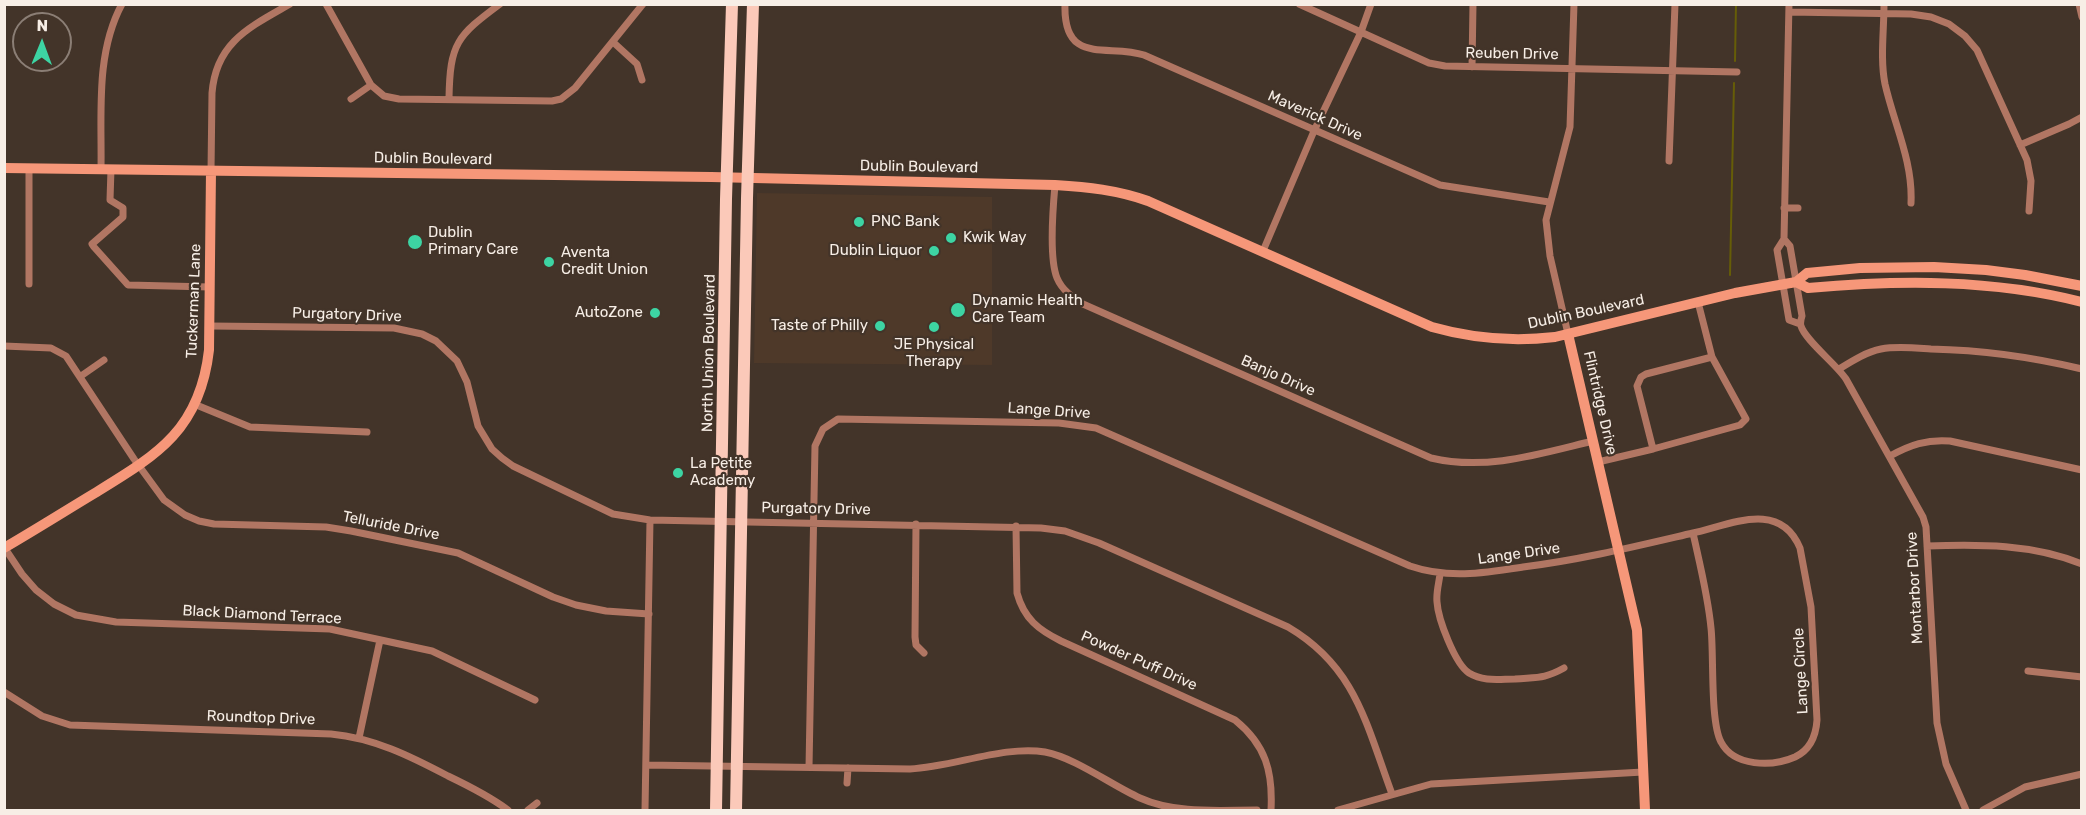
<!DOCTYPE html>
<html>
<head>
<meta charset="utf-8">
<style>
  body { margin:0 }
  #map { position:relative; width:2086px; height:815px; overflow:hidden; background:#433429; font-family:Rubik,sans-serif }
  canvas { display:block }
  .frame { position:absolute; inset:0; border:6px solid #f7eee6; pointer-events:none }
  .north { position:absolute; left:12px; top:12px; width:60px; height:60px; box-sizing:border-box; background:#433429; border:2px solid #8b7e75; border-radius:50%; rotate:1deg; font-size:16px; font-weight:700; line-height:24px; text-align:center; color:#f7eee6 }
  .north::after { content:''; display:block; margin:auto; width:21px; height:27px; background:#3dd4a3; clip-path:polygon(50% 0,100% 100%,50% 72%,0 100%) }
</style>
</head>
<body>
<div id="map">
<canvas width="2086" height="815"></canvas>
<div class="frame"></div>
<div class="north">N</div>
</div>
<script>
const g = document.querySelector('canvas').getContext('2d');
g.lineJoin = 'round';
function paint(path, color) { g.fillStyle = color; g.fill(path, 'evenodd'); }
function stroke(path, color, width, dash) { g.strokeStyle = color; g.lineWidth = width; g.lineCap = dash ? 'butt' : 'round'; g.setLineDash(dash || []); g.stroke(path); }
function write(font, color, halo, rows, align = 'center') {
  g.font = font + ' Rubik,sans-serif'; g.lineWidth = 4.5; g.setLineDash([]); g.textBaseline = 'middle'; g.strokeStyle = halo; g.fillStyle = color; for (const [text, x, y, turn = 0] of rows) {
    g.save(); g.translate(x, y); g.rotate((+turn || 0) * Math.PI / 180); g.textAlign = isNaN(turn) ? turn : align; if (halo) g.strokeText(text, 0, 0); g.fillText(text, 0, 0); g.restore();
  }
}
paint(new Path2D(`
  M757,193L992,197V365L754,363Z`), '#4e3929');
stroke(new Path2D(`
  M1735,61L1736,4
  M1730,275L1734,83`), '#665d07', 2);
stroke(new Path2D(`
  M326,4L371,85L384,96L399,99L552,101L561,99L575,88L643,4
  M1065,4C1063,67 1109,43 1144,55L1440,185L1549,202
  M1299,4L1429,63L1445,66L1737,72
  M1789,4L1784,239L1777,250L1789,320L1800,324
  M1884,4C1884,31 1880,59 1885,84C1894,124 1913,161 1911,203
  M2079,4L2082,17
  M1789,12L1911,14L1931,17L1949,24L1965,36L1977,50L2027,160L2031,181L2029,211
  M613,42L637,64L642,80
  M1472,67L1473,4
  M449,98C450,43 457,36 500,4
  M351,99L371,85
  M2020,145L2069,124L2082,117
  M1669,161L1675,4
  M101,169C102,115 95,54 122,4
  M111,169L110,200L123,208V217L92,244L94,247L128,285L210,287
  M211,171L212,93C216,42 250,27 290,4
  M1055,185C1053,207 1049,258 1057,278C1062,290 1072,297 1083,304L1431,458C1486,471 1539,454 1593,441
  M1784,208H1798
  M1784,239L1790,246L1802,316C1801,319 1800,323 1801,326C1805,340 1836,364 1846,379L1923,517L1926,527L1937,723L1946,764L1966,810
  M1263,251L1314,131L1361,32L1371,4
  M29,284V168
  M210,326L394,328L422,334L436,341L457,361L467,382L478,426L492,449L502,458L513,466L613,514L650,520L1041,528L1065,531L1099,543L1288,627C1356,667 1366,724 1392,794
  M1568,334L1550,256L1546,220L1570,127L1574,4
  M4,346L51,348L66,356L134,459L164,500L185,515L199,521L214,524L326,527L351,531L458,553L553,597L576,605L606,611L649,614
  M1839,369C1852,361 1866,352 1881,349C1897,346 1915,348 1931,349C1982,350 2032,357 2082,369
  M81,376L104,360
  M194,404L250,427L367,432
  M1653,449L1637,386L1641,377L1646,374L1712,357
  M1890,456C1910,445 1927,439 1950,441L2082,470
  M1598,462L1653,449L1740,425L1746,419L1712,357L1698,302
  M916,524L915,637L916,645L924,653
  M1016,526L1017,593C1024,619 1039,630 1061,641L1235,720C1266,745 1273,772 1271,810
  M1927,546C1979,544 2033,544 2082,564
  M4,547L22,574L36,590L54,604L76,615L116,622L330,629L432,651L535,700
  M1440,574C1439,583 1436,592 1437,602C1438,619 1455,664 1469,673C1484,682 1499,679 1515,679C1538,677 1544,679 1564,668
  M2028,671L2082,677
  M4,692L42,716L70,725L331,734C374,738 410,756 448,776C469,786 489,796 508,810
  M359,738L380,640
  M646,765L910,769C953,767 1005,745 1045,752C1076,758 1111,785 1140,798C1175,814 1219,810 1257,810
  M809,767L815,446L823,429L838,419L1059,423L1096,428L1410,566C1448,579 1484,573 1523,567C1580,560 1637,546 1693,533C1700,565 1708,596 1711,628C1714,654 1710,722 1721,742C1734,767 1772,767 1795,757C1810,750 1816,735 1817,720L1811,607L1800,548C1780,500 1732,524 1693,533
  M847,783L848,768
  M528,810L537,803
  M645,810L650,520
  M1338,810L1431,784L1643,772
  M1983,810L2025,787L2082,774`), '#b17663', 7);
stroke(new Path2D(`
  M4,168L711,177L1055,185C1088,187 1117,190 1148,201L1432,327C1474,339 1512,342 1555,337L1735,293L1796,282L1807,273L1860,268L1934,267L1986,270L2025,275L2082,286
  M1796,282L1808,288C1899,280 1992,279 2082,302
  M1568,334L1637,630L1645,810
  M4,548C35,530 65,511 95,493C157,455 200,430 209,350L211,171`), '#f69779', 10);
stroke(new Path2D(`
  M716,810L726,199L732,4
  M736,810L747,198L753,4`), '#fbc9b9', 12);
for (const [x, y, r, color] of [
  [859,222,6,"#3dd4a3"],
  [951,238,6,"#3dd4a3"],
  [415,242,8,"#3dd4a3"],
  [934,251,6,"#3dd4a3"],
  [549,262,6,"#3dd4a3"],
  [958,310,8,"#3dd4a3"],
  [655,313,6,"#3dd4a3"],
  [880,326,6,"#3dd4a3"],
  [934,327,6,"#3dd4a3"],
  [678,473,6,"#3dd4a3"]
]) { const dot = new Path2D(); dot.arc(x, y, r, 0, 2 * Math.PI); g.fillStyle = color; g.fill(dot); stroke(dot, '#433429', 2); }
write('15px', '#f7eee6', '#433429', [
  ["Reuben Drive",1512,54,1],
  ["Maverick Drive",1315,116,24],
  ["Dublin Boulevard",433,159,1],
  ["Dublin Boulevard",919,167,1],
  ["Tuckerman Lane",194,301,-88],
  ["Dublin Boulevard",1586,312,-12],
  ["Purgatory Drive",347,315,2],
  ["North Union Boulevard",709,353,-89],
  ["Banjo Drive",1278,376,24],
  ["Flintridge Drive",1600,403,77],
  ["Lange Drive",1049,411,4],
  ["Purgatory Drive",816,509,1],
  ["Telluride Drive",391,526,11],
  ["Lange Drive",1519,554,-8],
  ["Montarbor Drive",1915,588,-93],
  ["Black Diamond Terrace",262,615,3],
  ["Powder Puff Drive",1139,661,24],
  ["Lange Circle",1801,671,-93],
  ["Roundtop Drive",261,718,2]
]);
write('15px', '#f7eee6', '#433429', [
  ["PNC Bank",871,222],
  ["Dublin",428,233],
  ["Primary Care",428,250],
  ["Kwik Way",963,238],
  ["Dublin Liquor",922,251,"right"],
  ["Aventa",561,253],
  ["Credit Union",561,270],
  ["Dynamic Health",972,301],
  ["Care Team",972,318],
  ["AutoZone",643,313,"right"],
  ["Taste of Philly",868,326,"right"],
  ["JE Physical",934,345,"center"],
  ["Therapy",934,362,"center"],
  ["La Petite",690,464],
  ["Academy",690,481]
], 'left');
</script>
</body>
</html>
